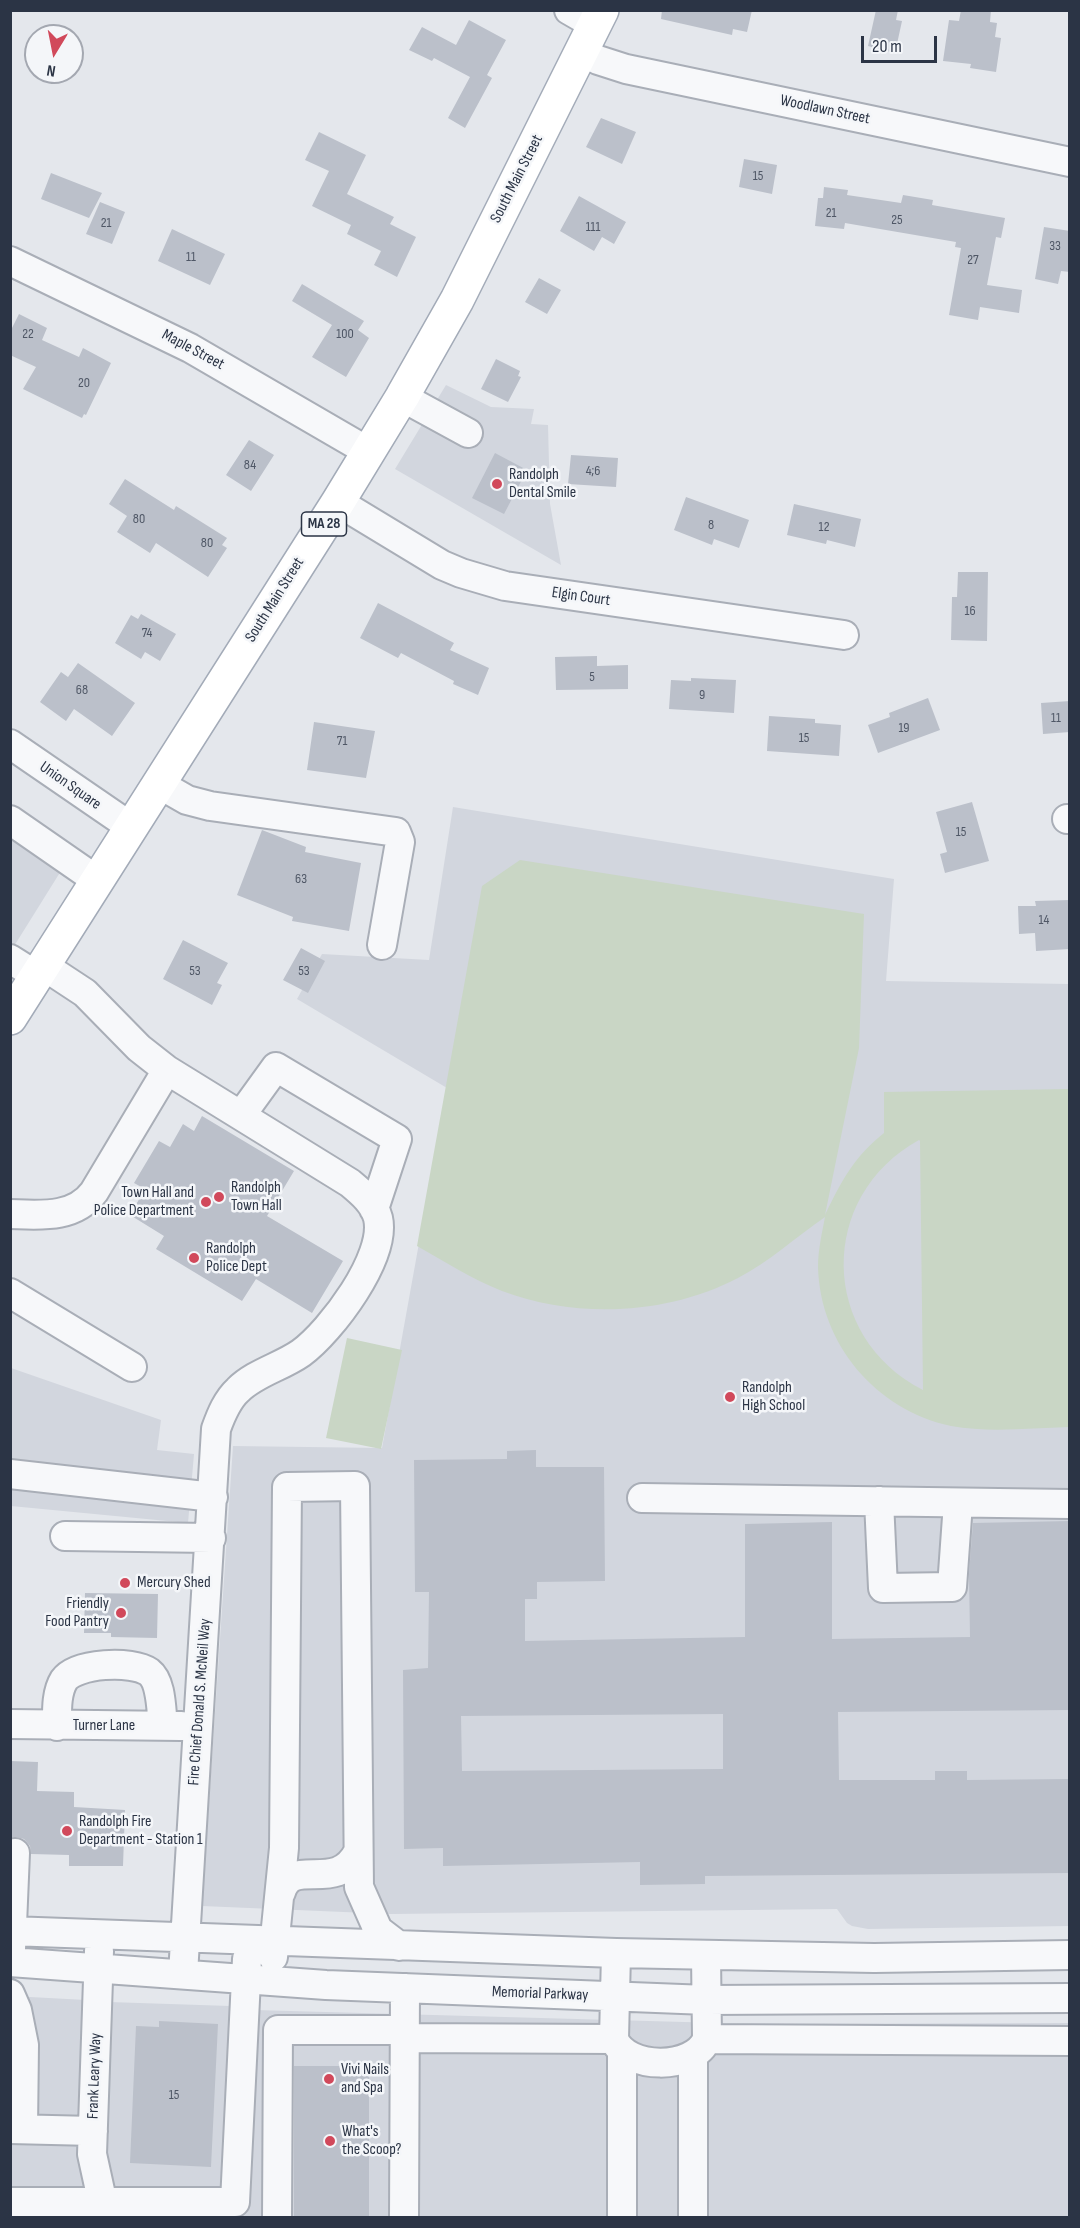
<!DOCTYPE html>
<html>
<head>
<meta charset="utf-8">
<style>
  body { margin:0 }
  #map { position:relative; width:1080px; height:2228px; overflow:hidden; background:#e4e7ec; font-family:"Sofia Sans Condensed",sans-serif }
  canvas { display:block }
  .frame { position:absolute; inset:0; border:12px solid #2b3445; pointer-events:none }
  .north { position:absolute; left:24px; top:24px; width:60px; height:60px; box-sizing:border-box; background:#f4f6f9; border:2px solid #a4a8b1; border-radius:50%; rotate:190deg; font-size:16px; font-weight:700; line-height:24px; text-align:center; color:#2b3445 }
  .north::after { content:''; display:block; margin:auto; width:21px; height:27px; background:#d1495b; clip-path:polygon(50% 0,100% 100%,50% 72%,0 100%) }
  .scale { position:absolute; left:861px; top:36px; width:76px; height:27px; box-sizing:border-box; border:3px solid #2b3445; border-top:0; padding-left:8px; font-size:18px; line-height:21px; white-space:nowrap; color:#2b3445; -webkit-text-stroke:4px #f4f6f9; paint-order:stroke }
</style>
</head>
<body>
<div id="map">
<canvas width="1080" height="2228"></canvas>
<div class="frame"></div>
<div class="north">N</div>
<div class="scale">20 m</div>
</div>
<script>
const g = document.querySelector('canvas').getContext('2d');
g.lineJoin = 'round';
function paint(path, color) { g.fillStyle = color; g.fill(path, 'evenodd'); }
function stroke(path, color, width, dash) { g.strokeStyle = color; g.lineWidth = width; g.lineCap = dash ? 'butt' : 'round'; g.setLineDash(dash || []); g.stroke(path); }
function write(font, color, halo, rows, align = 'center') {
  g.font = font + ' "Sofia Sans Condensed",sans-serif'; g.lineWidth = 5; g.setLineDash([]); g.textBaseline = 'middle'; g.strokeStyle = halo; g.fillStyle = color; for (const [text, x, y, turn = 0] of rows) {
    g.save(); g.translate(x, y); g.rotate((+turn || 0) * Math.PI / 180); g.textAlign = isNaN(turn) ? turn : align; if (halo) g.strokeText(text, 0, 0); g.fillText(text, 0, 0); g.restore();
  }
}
paint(new Path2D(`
  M446,385L491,407L534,409L531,424L548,425L550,504L561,565L395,469Z
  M11,804L74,850L11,951Z
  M453,807L894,879L886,981L1069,984V1926L868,1929L852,1926L847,1923L837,1909L391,1914L202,1906L233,1446L382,1448L447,1088L297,999L322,954L429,960Z
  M11,1368L161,1420L157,1450L194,1454L188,1523L11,1506Z
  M11,1996L86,2000L94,2217L11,2218Z
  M109,2002L230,2006L254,2010L756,2024L1069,2023V2217H118L104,2155Z`), '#d2d6de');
paint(new Path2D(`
  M520,860L864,914L859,1048L825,1215C842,1180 854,1157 884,1133V1092L1069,1089V1427C1031,1428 989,1433 951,1426C876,1410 820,1344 818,1267C818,1250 822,1233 825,1217C796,1237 769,1262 738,1278C667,1315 577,1319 502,1291C472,1279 445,1262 417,1246L482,886ZM919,1140L920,1141L923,1390C819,1337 817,1196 919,1140Z
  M347,1338L402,1350L381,1449L326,1438Z`), '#c9d6c5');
paint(new Path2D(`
  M662,10H752L747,32L733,29L732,35L661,19Z
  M876,10H898L896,20L902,21L895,53L868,46Z
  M961,10H991L990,22L997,23L995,37L1001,38L996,72L970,68L971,64L943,61L949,20L959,21Z
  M469,20L506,40L487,75L492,78L465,128L448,118L470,77L434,58L432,61L409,50L422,27L456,45Z
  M601,118L636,132L622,164L586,147Z
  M319,132L366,155L347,194L394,217L390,224L416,237L397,277L374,265L381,251L347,234L351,225L312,206L329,171L305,160Z
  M744,159L777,165L772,194L739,187Z
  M51,173L102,193L89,218L41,199Z
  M824,187L848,190L847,195L901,203L903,195L933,200L932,205L1005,218L1001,238L996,237L987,285L1022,290L1019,313L980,307L978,320L949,315L961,248L955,247L956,242L845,223L844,229L815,226L818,198H823Z
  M579,196L626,222L614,244L602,237L594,251L560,231Z
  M100,202L125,212L112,244L86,234Z
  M1044,227L1070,231V272L1061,271L1058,284L1035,279Z
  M172,229L225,254L210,285L158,261Z
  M539,278L561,290L547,314L525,302Z
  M302,284L364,321L358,330L369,338L346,377L312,357L332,325L292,301Z
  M19,314L47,328L42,340L79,357L83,348L111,363L86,415L84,414L82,418L23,389L36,367L10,355V332Z
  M496,359L520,371L518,376L521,377L508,402L481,389Z
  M249,440L274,455L251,491L226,475Z
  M495,453L527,470L504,514L472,498Z
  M571,455L618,458L616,487L568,484Z
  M125,479L174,510L176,506L227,538L222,545L227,548L208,577L156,543L150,553L117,532L127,516L109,504Z
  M686,497L749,520L739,548L714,539L712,545L674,530Z
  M794,504L861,519L855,547L827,540L826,544L787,535Z
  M958,572H988L987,641L951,640L952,597H957Z
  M378,603L454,643L450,650L489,668L478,695L453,684L454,681L401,653L398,658L360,638Z
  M141,614L176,634L160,661L145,652L141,659L115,643L131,615L138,619Z
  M597,656V666L628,665V689L556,690L555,657Z
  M78,663L135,703L112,736L74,709L66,721L40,702L61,672L68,677Z
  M691,678L736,680L734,713L669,709L671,680L691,681Z
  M928,698L940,730L878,753L868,725L890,717L889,713Z
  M1070,701V732L1043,734L1041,703Z
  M769,716L815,719V723L841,725L839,756L767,751Z
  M314,722L375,731L366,778L307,770Z
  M972,802L989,861L945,873L940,854L947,852L936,812Z
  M262,830L306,847L305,852L361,863L349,931L292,921L293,917L237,895Z
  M1070,900V949L1036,951L1035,933L1019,934L1018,906H1036L1035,901Z
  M183,940L228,963L217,983L222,985L212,1005L163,979Z
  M301,948L325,961L308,993L283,980Z
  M202,1116L294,1171L267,1216L343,1261L312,1313L256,1279L242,1301L156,1249L164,1236L130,1215L145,1189L134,1183L159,1141L170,1147L183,1124L194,1131Z
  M536,1450V1467H604L605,1581L537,1582V1599H525V1641L745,1637V1524L832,1522V1639L970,1637L969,1574L973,1523L1070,1521V1710L838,1712L839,1780H935V1771H967V1780L1070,1779V1873L705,1876V1884L640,1885V1862L443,1866V1848L404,1849L403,1670L428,1668L429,1592H415L414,1460L507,1459V1451ZM723,1714V1769L462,1771L461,1716Z
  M85,1593L158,1594L157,1638L111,1637V1633H84Z
  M10,1761L38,1762L37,1791L74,1792V1807L125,1810L123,1866H69V1855L31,1854L30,1846L24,1839L16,1837L10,1838Z
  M159,2021L218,2024L211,2167L130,2163L136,2026L159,2027Z
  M294,2066H369V2217H294Z`), '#bbc0ca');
const minor = new Path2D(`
  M569,10L595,25
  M582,52L598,60L626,69L1070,162
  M10,261L190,348L369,452
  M402,397L468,433
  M338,502L442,565L461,573L505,586L844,635
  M10,744L131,827
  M159,784L187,800L210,806L396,832L400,842L382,945
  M1067,819H1070
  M10,820L98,881
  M10,959L37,976
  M167,1070L350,1183C362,1193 374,1203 378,1218C387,1257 331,1331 301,1353C281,1367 255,1373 238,1390C227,1400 221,1415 216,1429L183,1974
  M242,1114L276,1067L397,1139L374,1209
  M10,1214C40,1215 74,1219 94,1192L167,1070L139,1048L85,993L44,966
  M10,1293L132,1367
  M10,1474L213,1497
  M642,1498L1070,1504
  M879,1501L883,1588L952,1587L958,1503
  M65,1536L211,1538
  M10,1724L181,1726
  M57,1726C57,1711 56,1693 64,1680C76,1663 132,1660 149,1672C162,1682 161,1711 163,1726
  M281,1892C292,1855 336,1895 358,1852
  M10,1931L616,1953L874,1958L1070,1955
  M11,1949L15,1853
  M99,1951L92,2154L106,2218
  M616,1953L614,2039C626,2070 694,2071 707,2039L706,1955
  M273,1957L284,1848L287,1487L355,1486L359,1887L378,1930L399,1946
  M10,1962L326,1985L707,2000L1070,1998
  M10,1994L17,2010L24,2045L23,2129
  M404,2038L614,2039
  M707,2039L1070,2041
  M693,2056V2218
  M10,2129L93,2131
  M10,2202H235L247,1959
  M277,2218L278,2030H404
  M404,2218L405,1988
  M622,2218V2051`);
const major = new Path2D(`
  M10,1018L338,502L402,397L457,300L602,10`);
stroke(minor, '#a9aeb7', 32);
stroke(major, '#a3abb8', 36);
stroke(minor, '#f7f8fa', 28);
stroke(major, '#fff', 33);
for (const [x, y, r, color] of [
  [497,484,6,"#d1495b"],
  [219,1197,6,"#d1495b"],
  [206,1202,6,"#d1495b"],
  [194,1258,6,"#d1495b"],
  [730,1397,6,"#d1495b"],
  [125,1583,6,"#d1495b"],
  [121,1613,6,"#d1495b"],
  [67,1831,6,"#d1495b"],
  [329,2079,6,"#d1495b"],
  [330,2141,6,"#d1495b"]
]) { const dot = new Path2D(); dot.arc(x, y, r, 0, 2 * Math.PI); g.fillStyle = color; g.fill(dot); stroke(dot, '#f4f6f9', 2); }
write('14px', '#4f5766', null, [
  ["15",758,176],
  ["21",831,213],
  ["25",897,220],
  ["21",106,223],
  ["111",593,227],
  ["33",1055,246],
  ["11",191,257],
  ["27",973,260],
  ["22",28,334],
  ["100",345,334],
  ["20",84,383],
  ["84",250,465],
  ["4;6",593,471],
  ["80",139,519],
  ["8",711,525],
  ["12",824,527],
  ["80",207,543],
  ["16",970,611],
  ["74",147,633],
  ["5",592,677],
  ["68",82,690],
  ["9",702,695],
  ["11",1056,718],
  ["19",904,728],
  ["15",804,738],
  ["71",342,741],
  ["15",961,832],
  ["63",301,879],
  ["14",1044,920],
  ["53",195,971],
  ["53",304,971],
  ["15",174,2095]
]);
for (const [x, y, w] of [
  [324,524,45]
]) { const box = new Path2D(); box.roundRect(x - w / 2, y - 12, w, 24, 4.5); g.fillStyle = '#f4f6f9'; g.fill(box); stroke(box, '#2b3445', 1.5); }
write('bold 15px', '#2b3445', null, [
  ["MA 28",324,524]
]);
write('16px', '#2b3445', '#f4f6f9', [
  ["Woodlawn Street",825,110,12],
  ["South Main Street",517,179,-63],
  ["Maple Street",193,350,28],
  ["Elgin Court",581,597,8],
  ["South Main Street",275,600,-58],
  ["Union Square",70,786,35],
  ["Fire Chief Donald S. McNeil Way",200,1702,-86],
  ["Turner Lane",104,1726],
  ["Memorial Parkway",540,1994,2],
  ["Frank Leary Way",95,2076,-88]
]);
write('16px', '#2b3445', '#f4f6f9', [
  ["Randolph",509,475],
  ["Dental Smile",509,493],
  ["Randolph",231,1188],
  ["Town Hall",231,1206],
  ["Town Hall and",194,1193,"right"],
  ["Police Department",194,1211,"right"],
  ["Randolph",206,1249],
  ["Police Dept",206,1267],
  ["Randolph",742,1388],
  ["High School",742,1406],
  ["Mercury Shed",137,1583],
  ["Friendly",109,1604,"right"],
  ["Food Pantry",109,1622,"right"],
  ["Randolph Fire",79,1822],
  ["Department - Station 1",79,1840],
  ["Vivi Nails",341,2070],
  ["and Spa",341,2088],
  ["What's",342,2132],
  ["the Scoop?",342,2150]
], 'left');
</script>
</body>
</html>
